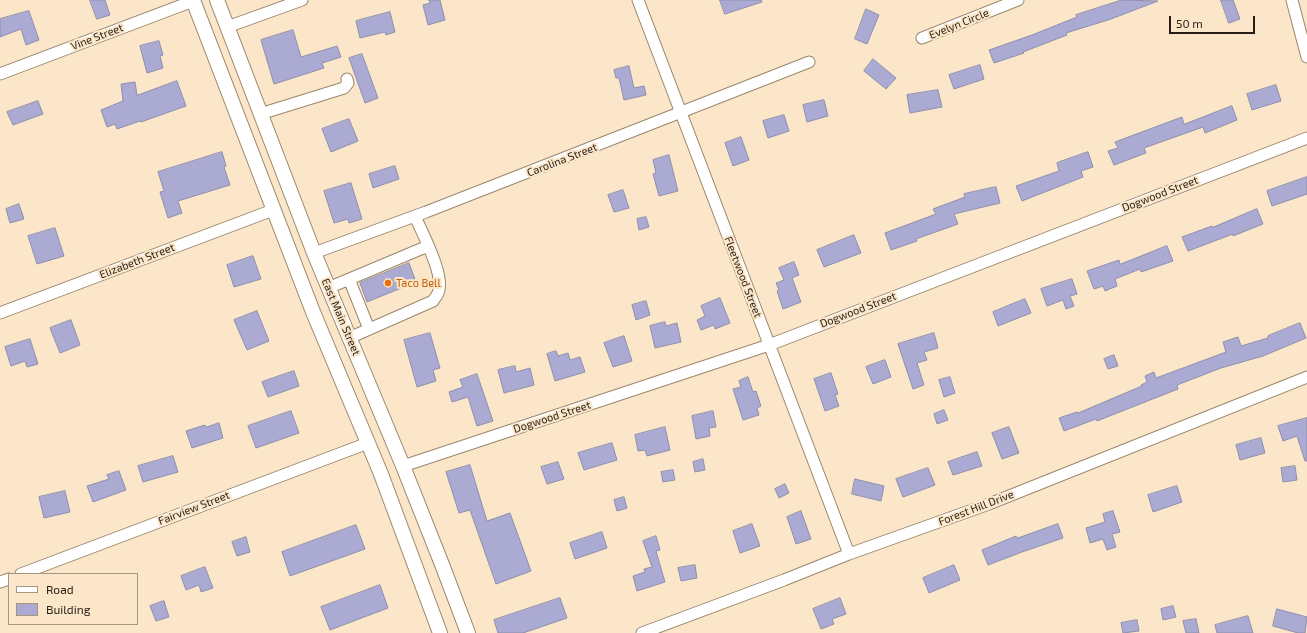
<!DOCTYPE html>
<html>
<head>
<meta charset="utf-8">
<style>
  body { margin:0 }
  #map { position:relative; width:1307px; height:633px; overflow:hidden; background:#fbe6c9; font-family:"Exo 2",sans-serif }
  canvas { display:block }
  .legend { position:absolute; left:8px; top:573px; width:130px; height:52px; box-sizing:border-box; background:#fbe6c9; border:1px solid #a69681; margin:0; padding:5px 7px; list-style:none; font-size:12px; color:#261e14 }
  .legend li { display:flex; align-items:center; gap:8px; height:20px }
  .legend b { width:20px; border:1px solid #a69681 }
  .scale { position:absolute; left:1169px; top:16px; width:86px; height:18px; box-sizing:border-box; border:2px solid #261e14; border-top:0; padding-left:5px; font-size:12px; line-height:14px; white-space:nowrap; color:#261e14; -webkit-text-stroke:3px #fbe6c9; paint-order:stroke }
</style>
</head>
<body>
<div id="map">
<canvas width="1307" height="633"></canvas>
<ul class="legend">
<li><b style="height:5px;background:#fff"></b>Road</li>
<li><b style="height:11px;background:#aaaad2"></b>Building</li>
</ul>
<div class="scale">50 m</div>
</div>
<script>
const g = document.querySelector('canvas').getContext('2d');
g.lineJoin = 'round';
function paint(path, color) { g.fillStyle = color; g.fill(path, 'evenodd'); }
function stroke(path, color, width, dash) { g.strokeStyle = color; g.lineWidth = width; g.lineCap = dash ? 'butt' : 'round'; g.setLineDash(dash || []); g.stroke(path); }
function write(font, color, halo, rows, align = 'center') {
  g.font = font + ' "Exo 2",sans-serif'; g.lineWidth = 4; g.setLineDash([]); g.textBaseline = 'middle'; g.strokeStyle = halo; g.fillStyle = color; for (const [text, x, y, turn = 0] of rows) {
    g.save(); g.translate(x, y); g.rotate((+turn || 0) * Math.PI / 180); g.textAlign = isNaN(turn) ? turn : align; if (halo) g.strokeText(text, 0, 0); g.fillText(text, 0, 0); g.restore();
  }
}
const building = new Path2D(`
  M90,0H105L110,15L97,19Z
  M429,0H440L445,20L428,25L423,5L430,3Z
  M720,0H761L762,2L725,14Z
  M1122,0L1158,1L1111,19L1066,33L1067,35L1023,52L1024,53L994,63L989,50L1032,35L1077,17L1076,15Z
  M1221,0H1233L1240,19L1229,23Z
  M866,9L879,15L867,44L855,39Z
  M29,11L39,40L26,45L21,29L0,37V19Z
  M390,12L395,32L386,35L385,32L360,38L356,21Z
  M293,30L301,57L337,46L341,57L322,63L324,68L274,84L261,40Z
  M159,41L163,55L160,56L163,68L147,73L140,46Z
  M362,54L378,98L365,103L349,58Z
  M873,59L896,78L886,89L864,71Z
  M980,65L984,79L954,89L949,75Z
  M629,66L634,88L644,86L646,95L624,100L619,78H616L614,70Z
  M177,81L186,106L141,122L140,121L117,129L115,124L107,127L101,110L123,101L121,84L135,82L137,95Z
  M1276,85L1281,101L1252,110L1247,94Z
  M938,90L942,107L910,113L907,95Z
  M824,100L828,116L807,122L803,105Z
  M38,101L43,114L13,125L7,112Z
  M1232,106L1237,120L1205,133L1203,127L1144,148L1146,153L1114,165L1108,151L1118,148L1115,142L1182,117L1184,124Z
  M784,115L789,131L768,138L763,121Z
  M349,119L358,141L331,152L322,129Z
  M741,137L749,160L733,166L725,143Z
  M222,152L226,166L224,167L230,185L178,201L182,213L168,218L160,192L164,191L158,172Z
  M1088,152L1093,167L1081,171L1083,177L1022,201L1016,186L1059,171L1057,163Z
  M669,155L678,191L659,196L653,174L656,173L653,160Z
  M395,166L399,179L373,188L369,174Z
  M1307,177V194L1272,206L1267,191Z
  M351,183L362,219L349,223L348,219L334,223L324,191Z
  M996,187L1000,203L954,214L958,224L916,239L917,241L891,250L885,233L936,214L933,209L965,197L964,194Z
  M623,190L629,208L614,212L608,195Z
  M19,204L24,219L10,223L6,209Z
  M1257,209L1263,224L1233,236V234L1188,251L1182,237L1212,226L1213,227Z
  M646,217L649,227L639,230L637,219Z
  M55,228L64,256L37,264L28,236Z
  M854,235L861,253L824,267L817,250Z
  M1167,246L1173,261L1141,272L1140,269L1115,279L1117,286L1105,291L1103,286L1094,289L1087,271L1119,260L1120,264Z
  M253,256L261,279L234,287L227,265Z
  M794,262L799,275L792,278L801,302L783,309L777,291L779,290L776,283L784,280L779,268Z
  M409,263L416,282L367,302L360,283Z
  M1072,279L1077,294L1070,296L1074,306L1066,309L1063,300L1047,306L1041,289Z
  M720,298L730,323L715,329L714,325L701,330L697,320L705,316L701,306Z
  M1025,299L1031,313L998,326L993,312Z
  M646,301L650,315L636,320L632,305Z
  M257,311L269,341L247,350L234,320Z
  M71,320L80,345L60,353L50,328Z
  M665,322L666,326L677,323L681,342L655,348L650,326Z
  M1300,323L1306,338L1263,356L1221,368L1177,385L1178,389L1097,421L1096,419L1064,431L1059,418L1077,412L1078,413L1142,386L1141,385L1147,382L1145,376L1154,372L1156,378L1226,352L1223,342L1238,337L1241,346L1268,338V336Z
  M430,333L440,368L433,370L436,381L417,387L404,340Z
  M934,333L938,348L924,352L927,360L917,363L924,385L913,389L898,344Z
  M624,336L632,361L613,367L604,343Z
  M30,339L38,364L27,367L25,361L11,366L5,347Z
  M556,351L558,356L568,353L570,360L580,357L585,372L555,381L547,354Z
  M1114,355L1118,366L1108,369L1104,359Z
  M885,360L891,377L873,384L866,367Z
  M515,366L516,372L530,368L534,385L504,393L498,370Z
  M294,371L299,386L268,397L262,382Z
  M831,373L838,394L835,395L839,406L825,411L814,379Z
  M477,374L493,421L477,426L468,397L452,402L449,392L463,387L460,380Z
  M748,377L753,392L756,391L761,406L757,408L759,415L743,420L733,389L741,387L739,381Z
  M950,377L955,393L944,397L939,380Z
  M944,410L948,420L937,424L934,414Z
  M291,411L299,433L256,448L248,426Z
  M713,411L716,427L709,428L710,436L696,439L692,416Z
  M1307,418V461H1305L1297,436L1283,441L1278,426Z
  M219,423L223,438L192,448L186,431L205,425L206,427Z
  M665,427L670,450L647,456L645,450L638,451L635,435Z
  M1009,427L1019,453L1002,459L992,433Z
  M1261,438L1265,453L1240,460L1236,445Z
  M612,443L617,460L584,470L578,453Z
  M977,452L982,466L953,475L948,462Z
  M173,456L178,472L143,482L138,466Z
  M703,459L705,470L695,472L693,462Z
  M558,462L564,479L547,484L541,467Z
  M470,465L487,521L510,513L531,571L496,584L470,510L459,513L446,472Z
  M1295,466L1297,480L1283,482L1281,468Z
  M928,468L935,485L903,497L896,479Z
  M673,470L675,480L663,482L661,472Z
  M119,471L126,490L93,502L87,486L109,479L107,475Z
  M855,479L884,486L881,501L852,494Z
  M785,484L789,493L779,498L775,489Z
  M1177,486L1182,502L1153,512L1148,495Z
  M65,491L70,512L44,518L39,497Z
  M624,497L627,508L617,511L614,500Z
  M801,511L811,539L796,544L787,517Z
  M1113,511L1120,532L1112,534L1116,547L1107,550L1103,539L1090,543L1086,528L1105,522L1103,514Z
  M752,524L760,546L740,553L733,531Z
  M1058,524L1063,538L1022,552L988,565L982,550L1016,536L1017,538Z
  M356,525L365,549L290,576L282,552Z
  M602,532L607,548L575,559L570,543Z
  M656,536L660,550L656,551L665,582L637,591L633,576L645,572L644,569L652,567L643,541Z
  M246,537L250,552L237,556L232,542Z
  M695,565L697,578L681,581L678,568Z
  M954,565L960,580L929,593L923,578Z
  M205,567L213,588L201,592L199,585L186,590L181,576Z
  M380,585L388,608L330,630L321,607Z
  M560,598L567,618L523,633H498L494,620Z
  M840,598L846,614L832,619L834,624L821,629L813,609Z
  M164,601L169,617L156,621L150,606Z
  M1173,606L1176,617L1163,620L1161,609Z
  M1277,609L1307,617L1305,633H1298L1273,626Z
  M1248,616L1253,633H1217L1215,625Z
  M1196,619L1199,633H1186L1183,621Z
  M1137,620L1139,631L1123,633L1121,623Z`);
paint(building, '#aaaad2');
stroke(building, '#8e8fad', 1);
const minor = new Path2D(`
  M638,0L849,554
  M1292,0L1307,57
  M227,27L302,0
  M922,38L1018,0
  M0,74L193,1
  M260,114L344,88L348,83L347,79
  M314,253L426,212L809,62
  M349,279L369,329
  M328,288L428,246
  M0,313L273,210
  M349,338L433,301C434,299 437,296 438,293C446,277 422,233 415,216
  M403,466L769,345L1307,138
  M21,574L368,443
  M0,582L9,579
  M642,633L784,580L849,554L989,504L1307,377`);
const major = new Path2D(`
  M193,0L313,312L381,474L440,633
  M217,0L314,253L403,466L443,567L468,633`);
stroke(minor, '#9a876c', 13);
stroke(major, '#9a876c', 16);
stroke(minor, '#fff', 11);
stroke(major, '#fff', 14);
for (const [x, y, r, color] of [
  [388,283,4,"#e8710a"]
]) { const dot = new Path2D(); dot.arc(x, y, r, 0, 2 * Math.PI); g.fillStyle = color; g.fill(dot); stroke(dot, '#fbe6c9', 1.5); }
write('11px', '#261e14', '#fbe6c9', [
  ["Evelyn Circle",959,24,-22],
  ["Vine Street",97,37,-21],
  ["Carolina Street",562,160,-21],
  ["Dogwood Street",1160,194,-21],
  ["Elizabeth Street",137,261,-21],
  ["Fleetwood Street",743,277,69],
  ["Dogwood Street",858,310,-21],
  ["East Main Street",341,317,67],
  ["Dogwood Street",552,417,-18],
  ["Fairview Street",194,508,-21],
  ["Forest Hill Drive",976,508,-21]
]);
write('11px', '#c56008', '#fbe6c9', [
  ["Taco Bell",396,283]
], 'left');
</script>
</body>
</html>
